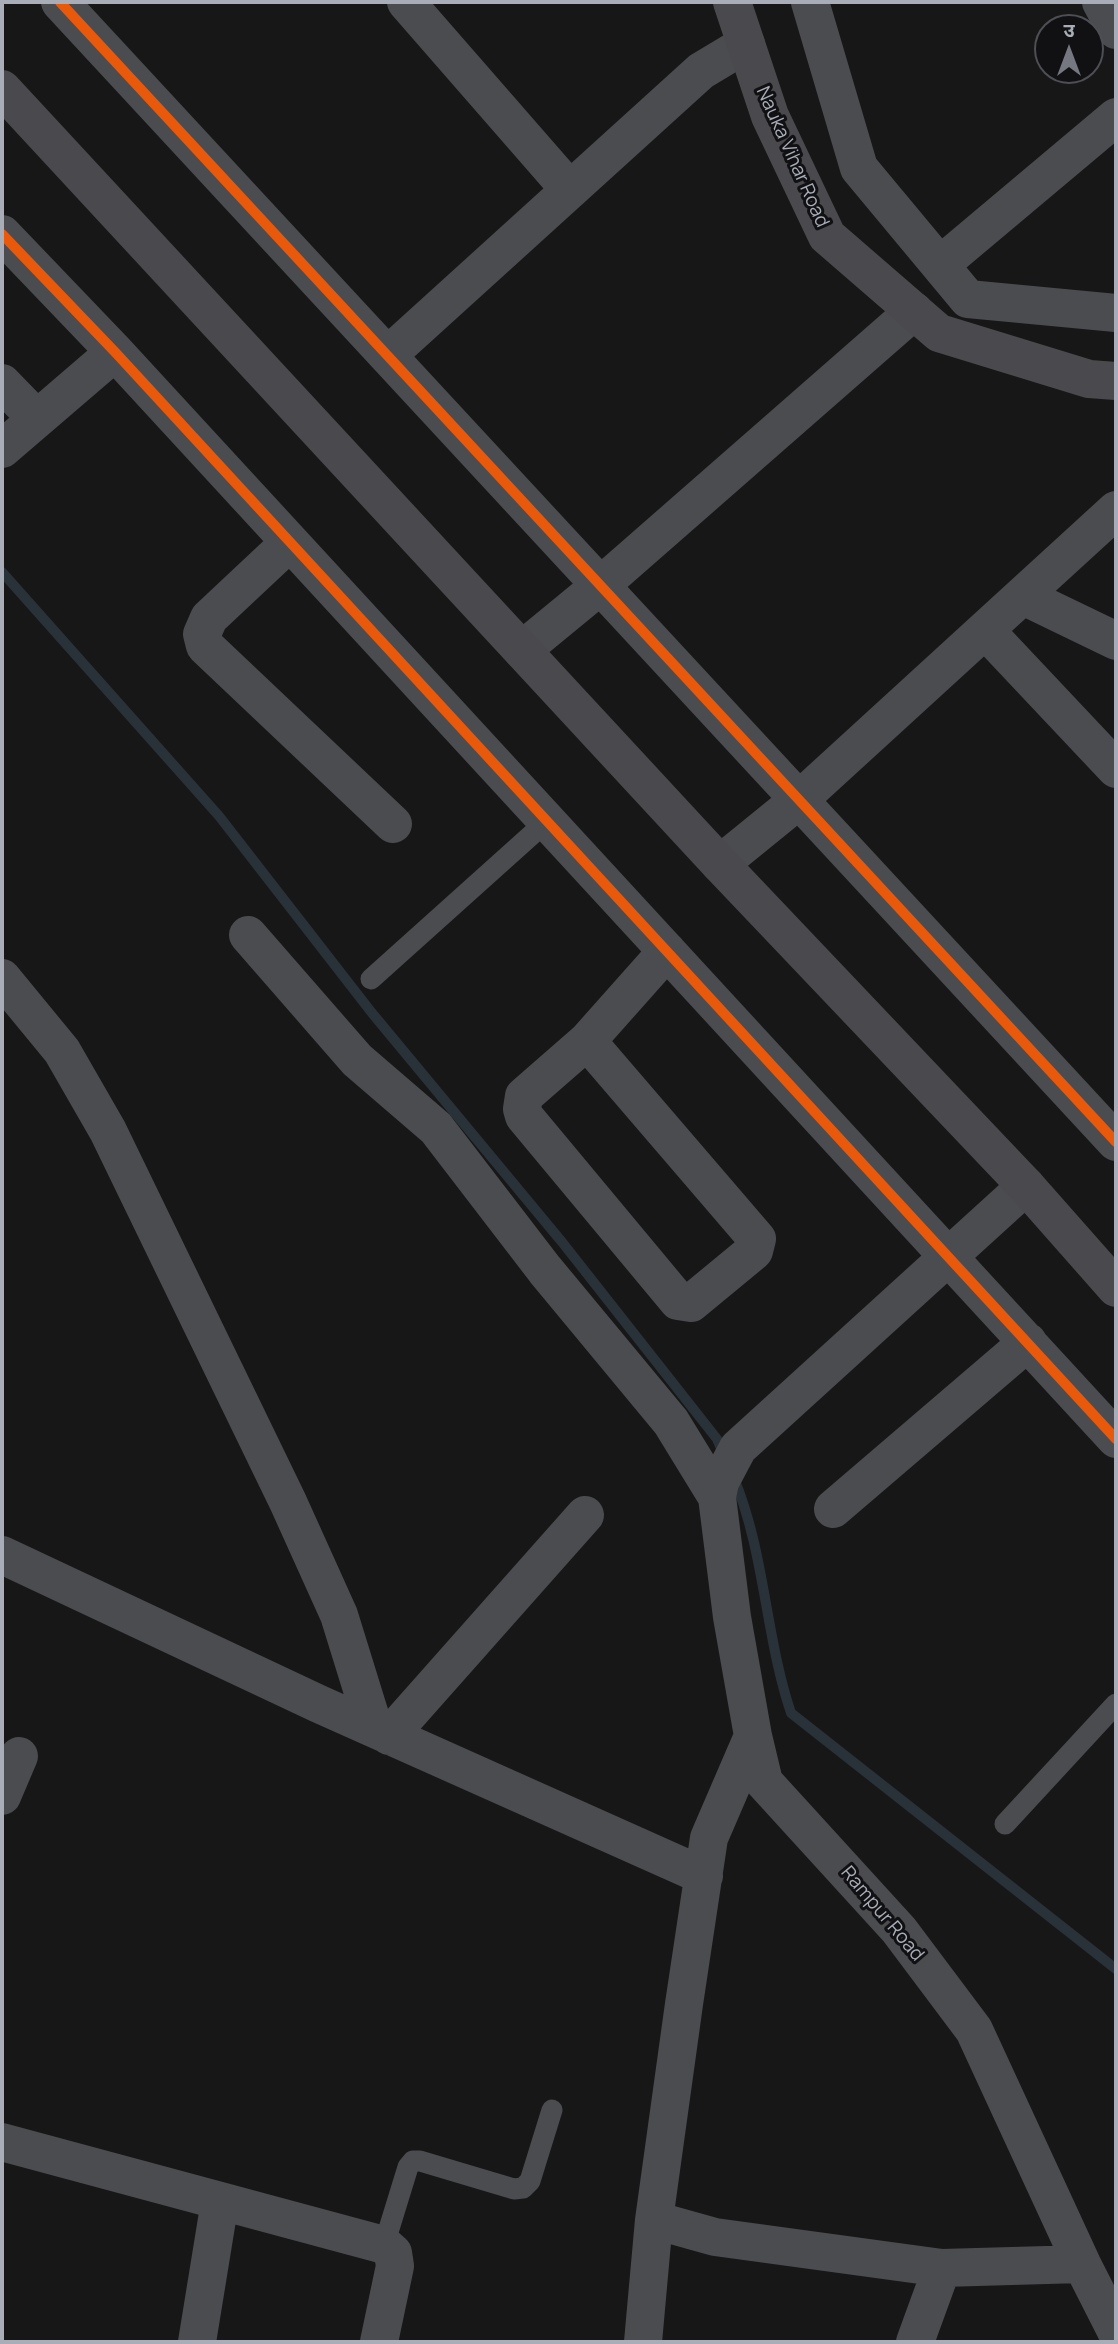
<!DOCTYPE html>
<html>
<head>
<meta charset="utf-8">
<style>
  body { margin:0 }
  #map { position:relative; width:1118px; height:2344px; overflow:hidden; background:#171717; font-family:Manrope,"Noto Sans Devanagari",sans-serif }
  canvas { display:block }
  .frame { position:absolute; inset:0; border:4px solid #a8adb8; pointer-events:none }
  .north { position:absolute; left:1034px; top:14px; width:70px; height:70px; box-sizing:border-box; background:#111113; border:2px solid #4d4f55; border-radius:50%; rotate:0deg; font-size:19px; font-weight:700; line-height:28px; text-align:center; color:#a8adb8 }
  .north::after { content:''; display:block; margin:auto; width:24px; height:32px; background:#757880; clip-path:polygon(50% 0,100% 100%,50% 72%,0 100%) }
</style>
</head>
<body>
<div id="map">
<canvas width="1118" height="2344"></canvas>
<div class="frame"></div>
<div class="north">उ</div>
</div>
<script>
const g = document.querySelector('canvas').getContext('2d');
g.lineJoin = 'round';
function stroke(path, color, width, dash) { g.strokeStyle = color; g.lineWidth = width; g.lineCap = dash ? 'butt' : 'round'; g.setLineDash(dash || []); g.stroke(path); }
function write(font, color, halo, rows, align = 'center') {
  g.font = font + ' Manrope,sans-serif'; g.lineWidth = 6; g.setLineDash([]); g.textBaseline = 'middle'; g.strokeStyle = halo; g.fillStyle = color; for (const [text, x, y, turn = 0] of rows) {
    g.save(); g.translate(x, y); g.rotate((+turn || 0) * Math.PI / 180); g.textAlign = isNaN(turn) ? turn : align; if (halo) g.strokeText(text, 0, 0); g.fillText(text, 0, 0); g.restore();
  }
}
stroke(new Path2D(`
  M2,572L219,816L372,1013L562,1242L717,1439L724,1455
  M733,1476C765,1551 765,1636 791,1713L1116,1969`), '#2a3239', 10);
stroke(new Path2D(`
  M371,979L547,821
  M1005,1824L1116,1704
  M384,2245L408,2167L413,2161H420L514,2189L523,2188L530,2181L552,2110`), '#4b4c50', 21);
stroke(new Path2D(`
  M60,2L1116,1142
  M406,2L570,190
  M810,2L859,168L968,299L1116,313
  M1101,2L1116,30
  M2,234L115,352L1116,1439
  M940,265L1116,117
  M388,355L701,71L746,44
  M2,383L37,419
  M2,449L115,352
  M290,542L209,618L202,634L205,646L393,824
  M1023,596L1116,641
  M985,630L1116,769
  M522,650L601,585L914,311
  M720,864L800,799L1116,510
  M248,935L357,1060L436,1128L545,1270L671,1422L717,1497
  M2,978L62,1051L108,1131L288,1502L339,1615L374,1728
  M587,1041L757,1239L754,1251L691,1303L678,1301L524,1116L522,1109L524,1096L587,1041L667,951
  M1026,1186L738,1448L720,1482L717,1497L732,1617L753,1736L764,1782L899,1930L974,2030L1082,2264L1116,2331
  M833,1509L1028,1342
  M2,1555L319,1704L704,1876
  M389,1736L585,1515
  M2,1796L19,1756
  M2,2142L384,2245L393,2253L395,2266L379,2342
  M654,2220L715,2237L942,2268
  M197,2342L220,2201
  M643,2342L654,2220L684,2004L709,1838L753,1736
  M915,2342L942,2268L1082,2264`), '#4b4c50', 38);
stroke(new Path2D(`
  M732,2L770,116L827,236L939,333L1089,379L1116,381
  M2,89L720,864L1026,1186L1116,1288`), '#4a4a4e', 38);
stroke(new Path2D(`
  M60,2L1116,1142
  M2,234L115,352L1116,1439`), '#e8590c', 10);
write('19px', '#a8adb8', '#111113', [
  ["Nauka Vihar Road",792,157,66],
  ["Rampur Road",882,1914,50]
]);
</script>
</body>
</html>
